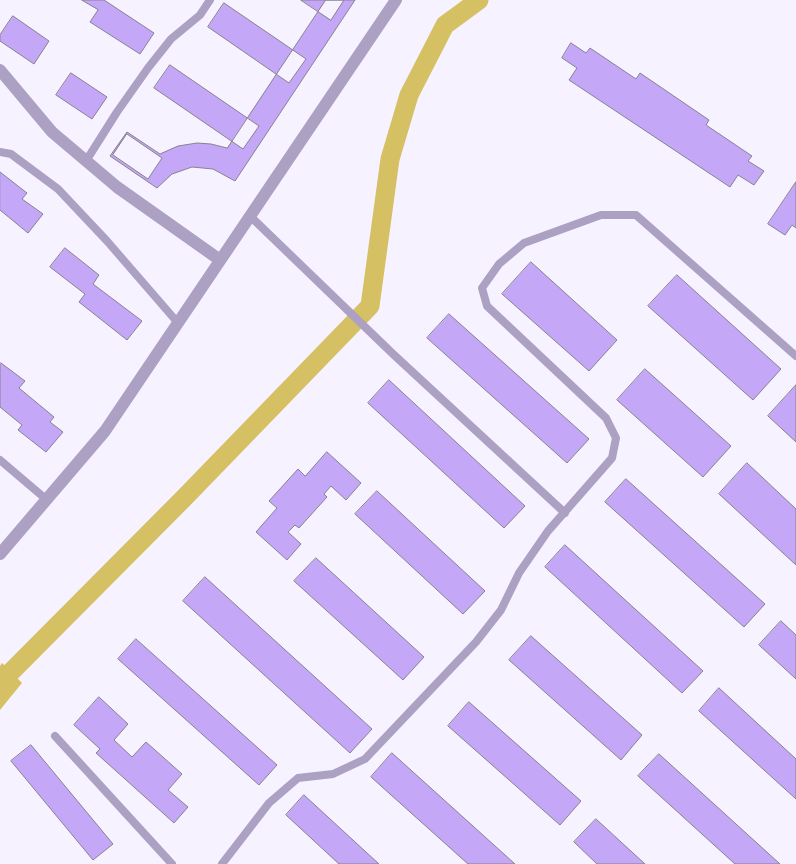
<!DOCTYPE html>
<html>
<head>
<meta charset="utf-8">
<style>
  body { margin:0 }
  canvas { display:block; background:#f6f2ff }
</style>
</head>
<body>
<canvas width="796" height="864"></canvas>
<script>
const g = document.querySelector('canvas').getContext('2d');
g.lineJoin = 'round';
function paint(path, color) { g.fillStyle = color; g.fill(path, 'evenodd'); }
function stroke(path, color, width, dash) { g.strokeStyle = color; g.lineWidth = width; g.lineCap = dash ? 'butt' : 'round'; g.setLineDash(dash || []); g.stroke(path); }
paint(new Path2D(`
  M2,663L22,683L0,710V666Z`), '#d6c064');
stroke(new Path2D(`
  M0,683L184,498L370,306L390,159L409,95L445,25L479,0`), '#d6c064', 19);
const building = new Path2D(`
  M82,0H104L154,33L140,54L90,22L98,10Z
  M301,0H344L331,20Z
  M326,0H355L235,181L213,169L192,167L172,174L157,188L110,156L127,132L160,154L178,146L197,143L211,144L227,148Z
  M224,3L306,59L289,83L208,27Z
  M13,16L49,41L34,64L0,41V35Z
  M571,43L586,53L590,48L636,79L640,73L709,120L706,125L752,156L748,161L764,171L754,185L738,175L730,187L569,80L577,68L562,58Z
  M170,65L259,126L243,149L154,88Z
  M71,73L107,97L92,119L56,95Z
  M127,134L162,158L148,179L113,155Z
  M0,172L27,193L22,199L43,214L28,233L0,210Z
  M796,182V228L792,225L785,235L768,224Z
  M65,248L99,275L93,284L142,321L127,340L79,302L85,294L50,267Z
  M531,262L617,340L589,371L502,294Z
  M677,275L781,369L753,400L648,306Z
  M449,314L589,439L567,463L427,338Z
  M1,363L25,381L19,388L54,417L50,422L63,432L46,452L18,430L22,425L0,407V364Z
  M645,369L731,446L703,477L617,400Z
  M389,380L525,506L504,528L368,403Z
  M796,385V442L768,416Z
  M327,452L361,483L346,500L331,486L324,494L327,497L299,528L295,525L288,532L301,544L287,560L256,532L277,508L269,501L298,469L305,476Z
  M747,463L796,509V565L719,494Z
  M626,479L765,604L744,627L605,502Z
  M377,491L485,591L463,614L355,514Z
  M565,545L703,671L682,693L545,567Z
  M316,558L424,657L403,680L294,581Z
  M205,577L372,729L350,753L183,601Z
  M781,621L796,635V679L759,645Z
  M531,636L642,735L621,760L509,660Z
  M136,639L277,765L259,785L118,659Z
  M719,688L796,759V799L699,711Z
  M99,697L128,724L114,740L132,757L146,742L182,774L168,790L188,807L174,823L96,753L100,749L74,725Z
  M469,702L581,801L560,825L448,726Z
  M31,745L113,844L93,860L11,761Z
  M392,753L515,864H468L371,777Z
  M659,754L780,864H735L638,776Z
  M304,795L379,864H339L286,815Z
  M596,819L645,864H597L574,842Z`);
paint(building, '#c4a7f6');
stroke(building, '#878290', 1);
stroke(new Path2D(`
  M0,152L11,154L58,189L107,241L178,323
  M86,161L117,112L148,68L171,39L200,15L210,0
  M250,216L393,354L565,513
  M0,460L47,500
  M55,736L172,864
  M222,864L269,803L298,778L333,774L365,759L476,642L501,610L519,573L548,531L612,458L616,438L606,418L487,306L482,288L499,264L524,243L601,215H636L796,356`), '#aca0c3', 8);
stroke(new Path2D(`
  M0,70L52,132L117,187L220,260
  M0,554L105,431L396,0`), '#aca0c3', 12);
</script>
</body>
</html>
